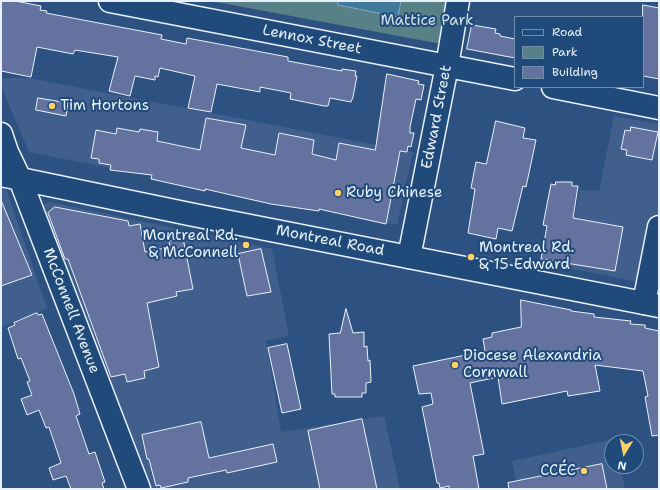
<!DOCTYPE html>
<html>
<head>
<meta charset="utf-8">
<style>
  body { margin:0 }
  #map { position:relative; width:660px; height:490px; overflow:hidden; background:#2d5282; font-family:"Shantell Sans",sans-serif }
  canvas { display:block }
  .frame { position:absolute; inset:0; border:2px solid #e8f1f8; pointer-events:none }
  .legend { position:absolute; left:514px; top:16px; width:130px; height:72px; box-sizing:border-box; background:#1f4a7a; border:1px solid #6f8dac; margin:0; padding:5px 7px; list-style:none; font-size:12px; color:#e8f1f8 }
  .legend li { display:flex; align-items:center; gap:8px; height:20px }
  .legend b { width:20px; border:1px solid #6f8dac }
  .north { position:absolute; left:604px; top:434px; width:40px; height:40px; box-sizing:border-box; background:#1f4a7a; border:1px solid #6f8dac; border-radius:50%; rotate:190deg; font-size:11px; font-weight:700; line-height:16px; text-align:center; color:#e8f1f8 }
  .north::after { content:''; display:block; margin:auto; width:14px; height:18px; background:#ffd166; clip-path:polygon(50% 0,100% 100%,50% 72%,0 100%) }
</style>
</head>
<body>
<div id="map">
<canvas width="660" height="490"></canvas>
<div class="frame"></div>
<ul class="legend">
<li><b style="height:5px;background:#1f4a7a"></b>Road</li>
<li><b style="height:11px;background:#588087"></b>Park</li>
<li><b style="height:11px;background:#6472a0"></b>Building</li>
</ul>
<div class="north">N</div>
</div>
<script>
const g = document.querySelector('canvas').getContext('2d');
g.lineJoin = 'round';
function paint(path, color) { g.fillStyle = color; g.fill(path, 'evenodd'); }
function stroke(path, color, width, dash) { g.strokeStyle = color; g.lineWidth = width; g.lineCap = dash ? 'butt' : 'round'; g.setLineDash(dash || []); g.stroke(path); }
function write(font, color, halo, rows, align = 'center') {
  g.font = font + ' "Shantell Sans",sans-serif'; g.lineWidth = 4; g.setLineDash([]); g.textBaseline = 'middle'; g.strokeStyle = halo; g.fillStyle = color; for (const [text, x, y, turn = 0] of rows) {
    g.save(); g.translate(x, y); g.rotate((+turn || 0) * Math.PI / 180); g.textAlign = isNaN(turn) ? turn : align; if (halo) g.strokeText(text, 0, 0); g.fillText(text, 0, 0); g.restore();
  }
}
paint(new Path2D(`
  M1,78H29L413,152L397,225L29,152L1,86Z
  M614,116L659,124V286L563,267L580,190L599,191Z
  M1,174L47,308L1,327Z
  M50,202L272,249L289,336L266,341L281,432L384,416L400,489H150L37,208Z
  M614,439L615,442H612V466H620L625,489H518L512,461Z`), '#415f8d');
paint(new Path2D(`
  M211,1H452L440,42L436,43Z`), '#588087');
const water = new Path2D(`
  M339,1H401L398,17L338,5Z`);
paint(water, '#41799b');
stroke(water, '#84a9c0', 1);
const building = new Path2D(`
  M1,1H15L41,6L40,10L47,11L46,13L162,35L161,39L186,44L187,38L288,57V61L342,71V69L356,71L355,76H357L353,97L351,102L330,98L328,106H324L290,99L291,93L260,87V92L217,84L211,112L188,108L195,76L160,68L158,77L155,76V80L135,76L130,96L109,91L118,57L75,50L73,54L37,47L31,77L1,71Z
  M643,5L659,8V79L643,76Z
  M472,25L496,29L495,33L500,34V36L515,39V58L467,49Z
  M387,74L419,81L418,84L424,85L421,100L416,99L410,127V133H414L411,147L408,146L407,152L400,151L386,224L319,209V211L271,204L205,189V191L151,179L152,175L110,170L111,165L99,163V159L91,158L96,130L116,134L117,128L139,132L140,129L158,132L157,141L200,150L206,118L246,125L241,148L275,155L279,133L314,140L312,154L336,160L339,143L375,150Z
  M38,98L68,103L66,116L36,110Z
  M496,121L525,128L523,138L536,140L526,187L523,186L512,231L498,228L496,239L468,233L475,189L471,188L476,162L486,164Z
  M631,127L658,132L652,160L626,155L627,150L621,149L625,130L630,131Z
  M556,182H572V186H578L573,218L623,227L615,271L541,259L547,226L543,225L551,184L555,185Z
  M1,200L32,275L1,286Z
  M55,207L128,221L129,226L140,224L145,252L170,247L169,241L183,238L193,289L176,292L177,296L147,303L159,367L144,371L145,378L127,382L125,374L111,377L68,259H65L48,213Z
  M261,249L271,292L247,296L238,254Z
  M521,300L571,310V311L594,314V317L631,321L630,324L645,325V328L659,331V435L652,436L645,397L648,396L643,371L595,365L600,391L568,396L567,391L502,404L498,377L470,383L484,454L473,456L479,489H449V486L440,488L439,483H437L422,407L433,404L431,393L419,394L413,366L485,351L483,339L492,337V333L521,327Z
  M346,309L353,333L364,332V347L367,346L368,361L370,360L371,382L366,383V393H362V397H335V394H332L329,334L340,333Z
  M37,313L38,315L42,314L74,394L80,414L76,416L89,454L95,452L105,482L102,483L104,489H71L66,476L53,480L49,468L61,463L49,427L46,428L39,410L27,415L21,399L32,395L27,382L30,381L21,358L18,359L8,328L15,325L14,323Z
  M287,344L301,409L282,413L268,348Z
  M362,419L377,489H320L308,431Z
  M201,422L209,458L273,444L277,462L227,473L226,470L188,478V482L161,488L160,485L156,486L149,459H147L142,435Z
  M602,464L607,489H509L508,483Z`);
paint(building, '#6472a0');
stroke(building, '#e8f1f8', 1);
const minor = new Path2D(`
  M110,1L515,79
  M553,87L659,108
  M1,134L7,152L20,179
  M409,257L447,66L458,1
  M644,303L659,227`);
const major = new Path2D(`
  M1,175L194,215L659,306
  M20,179L139,489`);
stroke(minor, '#e8f1f8', 25);
stroke(major, '#e8f1f8', 25);
stroke(minor, '#1f4a7a', 22);
stroke(major, '#1f4a7a', 22);
for (const [x, y, r, color] of [
  [52,106,4,"#ffd166"],
  [338,193,4,"#ffd166"],
  [246,245,4,"#ffd166"],
  [471,257,4,"#ffd166"],
  [455,365,4,"#ffd166"],
  [584,471,4,"#ffd166"]
]) { const dot = new Path2D(); dot.arc(x, y, r, 0, 2 * Math.PI); g.fillStyle = color; g.fill(dot); stroke(dot, '#1f4a7a', 1.5); }
write('15px', '#d2e0e7', '#1f4a7a', [
  ["Mattice Park",427,21]
]);
write('15px', '#e8f1f8', '#1f4a7a', [
  ["Lennox Street",312,40,11],
  ["Edward Street",437,117,-79],
  ["Montreal Road",330,241,11],
  ["McConnell Avenue",71,311,69]
]);
write('15px', '#e8f1f8', '#1f4a7a', [
  ["Tim Hortons",60,106],
  ["Ruby Chinese",346,193],
  ["Montreal Rd.",238,236,"right"],
  ["& McConnell",238,253,"right"],
  ["Montreal Rd.",479,248],
  ["& 15 Edward",479,265],
  ["Diocese Alexandria",463,356],
  ["Cornwall",463,373],
  ["CCÉC",576,471,"right"]
], 'left');
</script>
</body>
</html>
